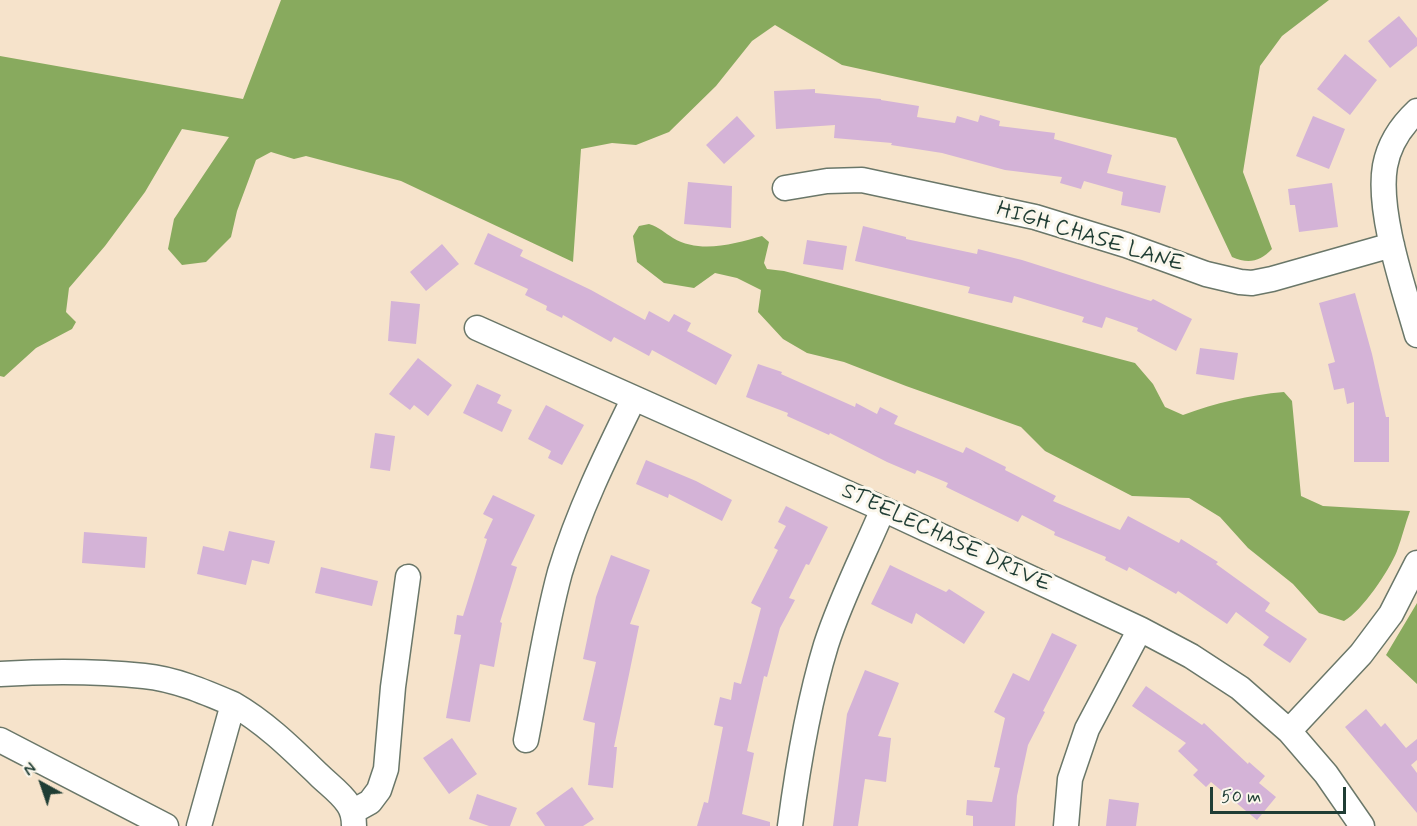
<!DOCTYPE html>
<html>
<head>
<meta charset="utf-8">
<style>
  body { margin:0 }
  #map { position:relative; width:1417px; height:826px; overflow:hidden; background:#f6e3cb; font-family:Mynerve,sans-serif }
  canvas { display:block }
  .north { position:absolute; left:12px; top:754px; width:60px; height:60px; -webkit-text-stroke:4px #fbf7ec; paint-order:stroke; rotate:320deg; font-size:16px; font-weight:700; line-height:24px; text-align:center; color:#1f3d34 }
  .north::after { content:''; display:block; margin:auto; width:21px; height:27px; background:#1f3d34; clip-path:polygon(50% 0,100% 100%,50% 72%,0 100%) }
  .scale { position:absolute; left:1210px; top:787px; width:136px; height:27px; box-sizing:border-box; border:3px solid #1f3d34; border-top:0; padding-left:8px; font-size:18px; line-height:21px; white-space:nowrap; color:#1f3d34; -webkit-text-stroke:4px #fbf7ec; paint-order:stroke }
</style>
</head>
<body>
<div id="map">
<canvas width="1417" height="826"></canvas>
<div class="north">N</div>
<div class="scale">50 m</div>
</div>
<script>
const g = document.querySelector('canvas').getContext('2d');
g.lineJoin = 'round';
function paint(path, color) { g.fillStyle = color; g.fill(path, 'evenodd'); }
function stroke(path, color, width, dash) { g.strokeStyle = color; g.lineWidth = width; g.lineCap = dash ? 'butt' : 'round'; g.setLineDash(dash || []); g.stroke(path); }
function write(font, color, halo, rows, align = 'center') {
  g.font = font + ' Mynerve,sans-serif'; g.lineWidth = 6; g.setLineDash([]); g.textBaseline = 'middle'; g.strokeStyle = halo; g.fillStyle = color; for (const [text, x, y, turn = 0] of rows) {
    g.save(); g.translate(x, y); g.rotate((+turn || 0) * Math.PI / 180); g.textAlign = isNaN(turn) ? turn : align; if (halo) g.strokeText(text, 0, 0); g.fillText(text, 0, 0); g.restore();
  }
}
paint(new Path2D(`
  M281,0H1329L1282,36L1260,66L1243,172L1272,249C1260,262 1248,264 1232,257L1176,138L842,65L775,25L752,41L716,86L669,132L636,145L612,143L581,149L573,262L401,181L306,156L294,159L271,152L256,160L237,211L231,237L206,262L182,265L168,249L174,219L229,137L182,129L145,192L105,246L69,288L66,312L76,322L72,329L36,348L4,377L0,376V56L243,99Z
  M649,224C659,227 665,233 673,238C700,254 734,244 762,236L769,242L764,263L767,269L784,271L1135,363L1153,384L1165,407L1183,415C1215,403 1249,395 1284,392L1292,401L1301,496L1323,506L1410,511C1405,524 1402,538 1397,551C1389,571 1362,611 1344,621L1319,613L1293,584L1248,548L1220,517L1189,498L1132,496L1045,451L1021,427L906,386L844,362L807,353L783,339L758,312L761,290L737,278L715,273L694,288L664,283L637,262L633,236L639,226Z
  M1417,603V684L1386,655Z`), '#88aa5e');
paint(new Path2D(`
  M1399,16L1417,38V46L1390,68L1368,41Z
  M1345,54L1377,80L1350,115L1317,89Z
  M815,89V93L881,99V100L919,106L917,117L955,123L957,116L978,122L980,115L1000,121L999,126L1055,133L1054,139L1112,155L1107,173L1166,186L1160,213L1121,205L1123,192L1084,181L1081,189L1060,183L1062,177L1005,170L942,153L891,145L892,143L834,138L835,125L776,129L774,91Z
  M737,116L755,136L724,164L706,145Z
  M1313,116L1345,129L1329,169L1296,156Z
  M688,182L732,186L731,228L684,224Z
  M1332,183L1338,227L1299,232L1295,205H1290L1288,189Z
  M863,226L906,237V239L977,254L978,249L1022,260L1151,301L1153,299L1192,319L1176,351L1137,331L1138,328L1106,317L1102,328L1082,322L1084,317L1014,296L1012,303L968,293L970,287L855,261Z
  M488,233L523,250L520,256L591,290L645,320L649,311L669,322L674,314L691,323L687,331L732,355L716,385L652,350L649,356L614,337L611,342L563,315L562,318L546,310L547,306L525,295L528,289L474,264Z
  M807,240L847,246L843,270L803,264Z
  M442,244L459,264L426,291L410,272Z
  M1355,293L1372,354L1386,417H1389V462H1354V402L1347,404L1344,388L1334,390L1328,364L1335,362L1319,303Z
  M391,301L420,304L416,344L388,341Z
  M1200,348L1238,353L1234,380L1196,374Z
  M418,358L452,385L428,416L414,405L410,410L389,394Z
  M758,364L782,372L781,374L855,407L856,403L877,414L880,407L898,416L894,424L963,453L966,447L1006,467L1005,470L1056,496L1053,501L1120,530L1128,516L1179,543L1181,539L1218,562L1216,564L1270,603L1265,611L1307,639L1290,663L1263,645L1269,637L1236,612L1227,624L1178,591L1176,594L1129,567L1127,571L1105,560L1106,557L1054,535L1055,532L1022,515L1018,522L946,487L948,483L917,470L915,474L887,462L830,433L829,435L787,416L788,413L746,397Z
  M477,384L501,395L497,403L512,410L502,432L463,413Z
  M546,405L584,425L562,465L548,458L551,451L528,439Z
  M375,433L395,436L390,471L370,468Z
  M646,460L696,481L732,500L722,521L669,494L668,498L636,484Z
  M493,495L535,515L511,565L517,567L500,622L502,623L494,667L480,664L470,722L446,718L461,635L454,634L457,615L463,616L487,539L484,538L493,519L483,514Z
  M786,506L828,527L809,565L806,564L789,598L795,600L780,628L767,677L764,676L747,751L754,753L742,814L770,822V826H697L704,802L708,803L723,727L714,725L720,697L731,700L734,682L741,684L761,608L751,603L778,550L774,548L786,526L778,522Z
  M229,531L275,541L269,564L252,560L246,585L197,574L203,546L224,551Z
  M84,532L147,537L145,568L82,563Z
  M611,555L650,570L630,624L639,626L614,747H617L613,788L588,785L595,723L583,720L596,662L583,659L596,597Z
  M890,565L946,592L949,589L985,612L964,644L916,613L912,624L871,604Z
  M321,567L378,581L372,606L315,593Z
  M1052,633L1077,645L1043,711L1045,712L1028,745L1017,796L1015,826H973V816L966,815L967,800L992,802L1000,768L994,767L1005,718L994,712L1013,673L1029,681Z
  M865,670L899,683L878,736L891,738L886,782L865,779L858,826H833L847,714Z
  M1146,686L1202,725L1204,723L1248,764L1249,762L1265,776L1259,783L1276,797L1257,820L1211,782L1206,787L1193,775L1198,770L1178,751L1186,743L1132,706Z
  M1366,709L1381,727L1385,723L1406,748L1417,739V760L1411,765L1417,773V813L1345,727Z
  M452,738L477,774L449,794L423,758Z
  M572,787L594,819L583,826H545L536,813Z
  M477,794L517,808L510,826H489L469,819Z
  M1109,799L1139,803L1136,826H1106Z`), '#d4b3d7');
const minor = new Path2D(`
  M1417,111C1401,126 1389,144 1385,166C1377,212 1404,289 1417,335
  M785,188L827,181L862,180L1035,217L1126,245L1206,274L1240,282L1252,283L1272,279L1392,245
  M477,328L883,509L1140,629L1191,656L1240,688L1289,731L1326,774L1362,826
  M0,674C47,671 97,671 144,676C175,679 205,692 233,704L199,826
  M233,704C266,723 292,749 319,775C328,784 341,793 348,804C353,811 354,818 354,826
  M1289,731L1361,654L1391,614L1417,563
  M0,740L166,826
  M526,740C537,684 545,627 560,572C578,512 606,455 634,398
  M352,812L370,802L379,790L386,769L393,687L408,577
  M790,826C798,765 808,704 826,645C841,598 864,554 883,509
  M1066,826L1070,779L1087,729L1140,629`);
stroke(minor, '#6a7769', 27);
stroke(minor, '#fff', 24);
write('22px', '#1f3d34', '#fbf7ec', [
  ["HIGH CHASE LANE",1090,238,17],
  ["STEELECHASE DRIVE",946,539,25]
]);
</script>
</body>
</html>
